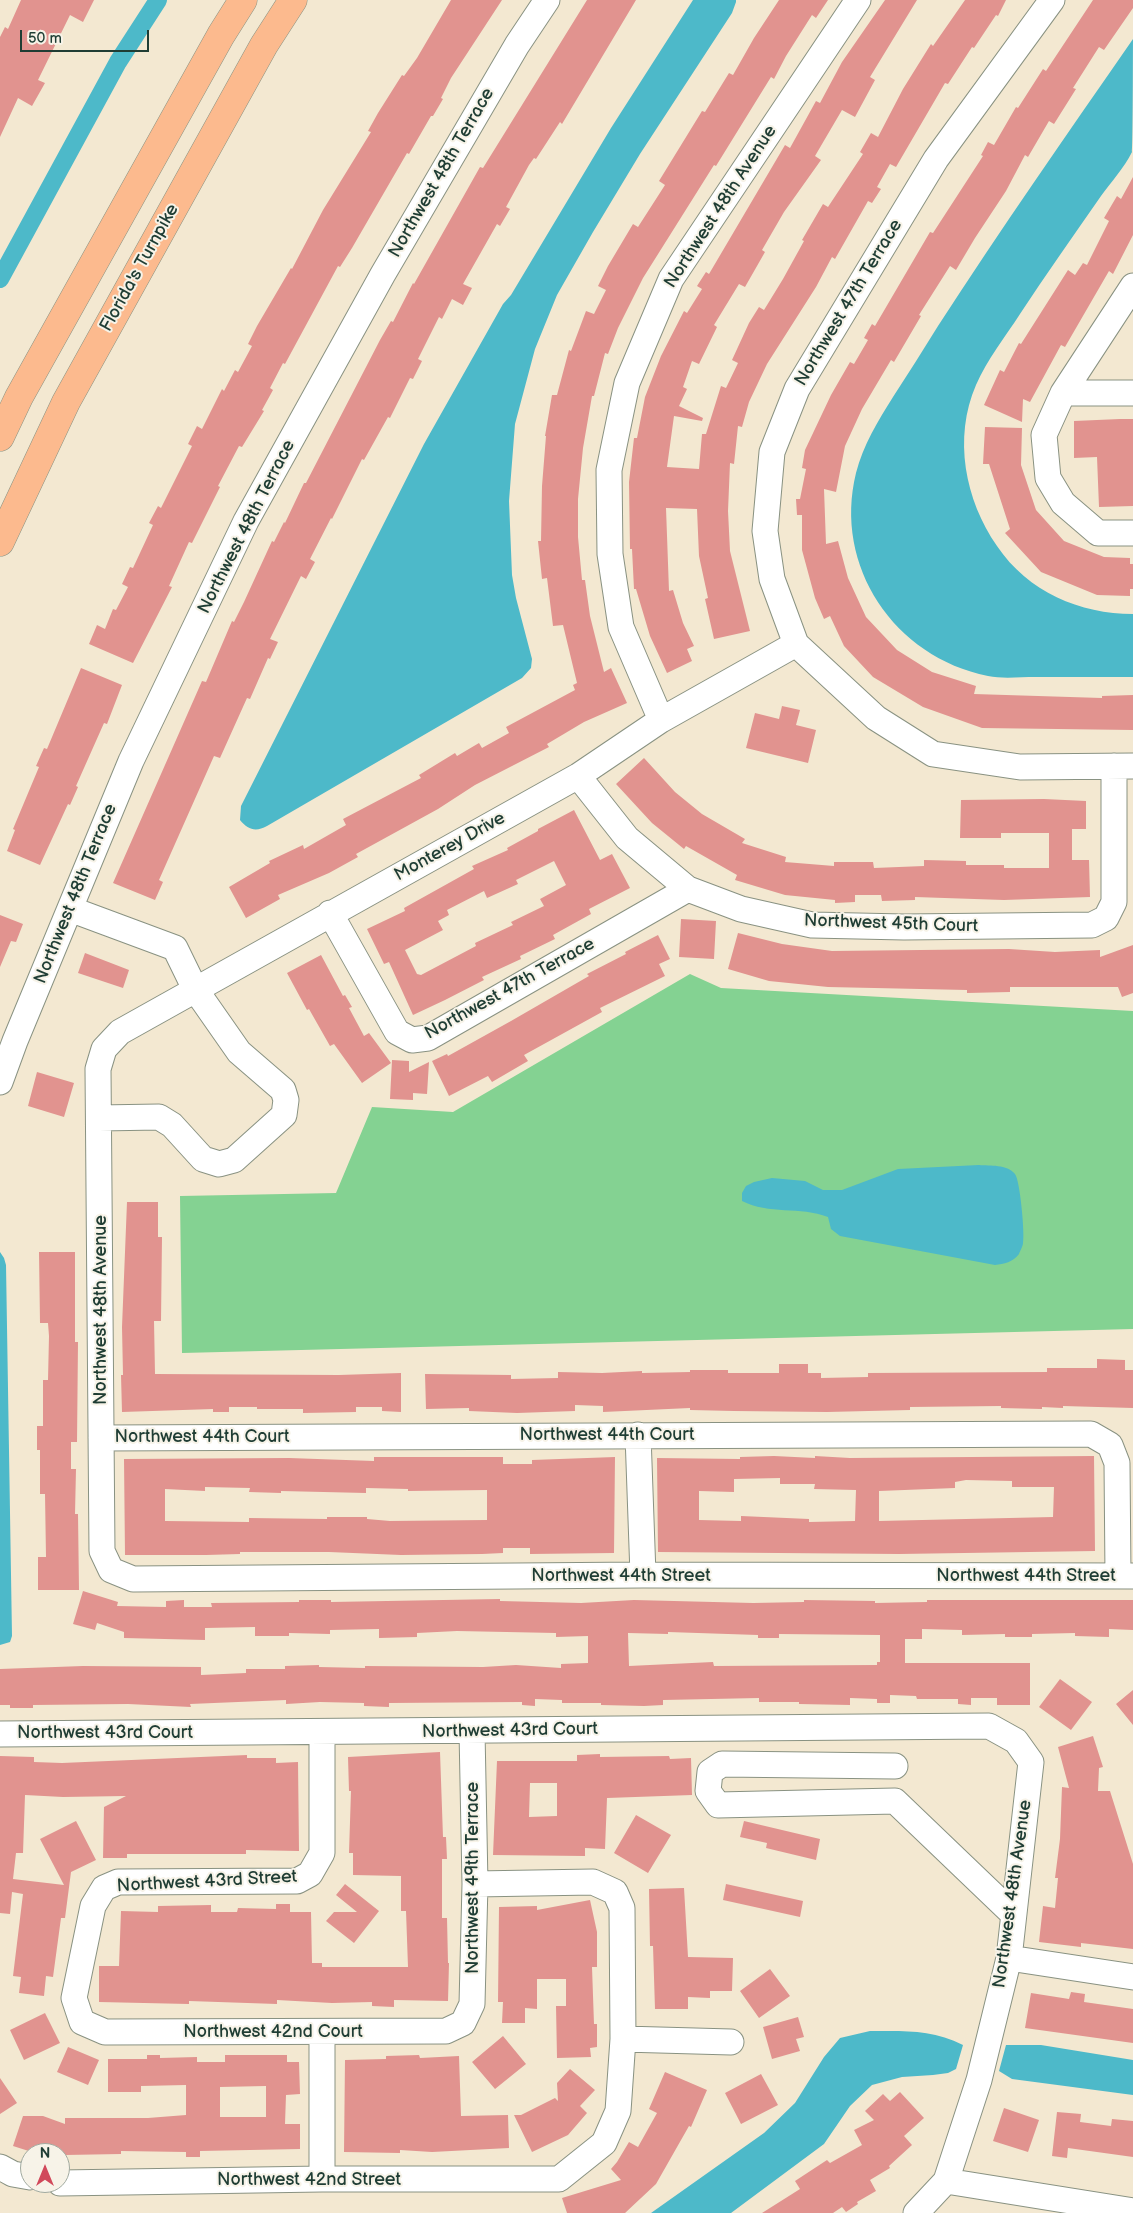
<!DOCTYPE html>
<html>
<head>
<meta charset="utf-8">
<style>
  body { margin:0 }
  #map { position:relative; width:1133px; height:2213px; overflow:hidden; background:#f3e8d1; font-family:"Balsamiq Sans",sans-serif }
  canvas { display:block }
  .north { position:absolute; left:20px; top:2143px; width:50px; height:50px; box-sizing:border-box; background:#f7f3e8; border:1px solid #a1aaa0; border-radius:50%; rotate:0deg; font-size:14px; font-weight:700; line-height:20px; text-align:center; color:#1f3d34 }
  .north::after { content:''; display:block; margin:auto; width:18px; height:22px; background:#d1495b; clip-path:polygon(50% 0,100% 100%,50% 72%,0 100%) }
  .scale { position:absolute; left:20px; top:30px; width:129px; height:22px; box-sizing:border-box; border:2px solid #1f3d34; border-top:0; padding-left:6px; font-size:15px; line-height:18px; white-space:nowrap; color:#1f3d34; -webkit-text-stroke:4px #f7f3e8; paint-order:stroke }
</style>
</head>
<body>
<div id="map">
<canvas width="1133" height="2213"></canvas>
<div class="north">N</div>
<div class="scale">50 m</div>
</div>
<script>
const g = document.querySelector('canvas').getContext('2d');
g.lineJoin = 'round';
function paint(path, color) { g.fillStyle = color; g.fill(path, 'evenodd'); }
function stroke(path, color, width, dash) { g.strokeStyle = color; g.lineWidth = width; g.lineCap = dash ? 'butt' : 'round'; g.setLineDash(dash || []); g.stroke(path); }
function write(font, color, halo, rows, align = 'center') {
  g.font = font + ' "Balsamiq Sans",sans-serif'; g.lineWidth = 4; g.setLineDash([]); g.textBaseline = 'middle'; g.strokeStyle = halo; g.fillStyle = color; for (const [text, x, y, turn = 0] of rows) {
    g.save(); g.translate(x, y); g.rotate((+turn || 0) * Math.PI / 180); g.textAlign = isNaN(turn) ? turn : align; if (halo) g.strokeText(text, 0, 0); g.fillText(text, 0, 0); g.restore();
  }
}
paint(new Path2D(`
  M690,974L721,988L1133,1011V1329L182,1353L180,1196L336,1193L372,1107L453,1112Z`), '#84d292');
paint(new Path2D(`
  M693,0H736V2L732,13L640,154L593,232L557,295L535,349L515,424L509,501L512,575L516,598L532,659L531,668L522,678L267,826C256,832 248,830 240,820L241,806L424,444L503,304L511,295L611,128Z
  M1133,39C1133,56 1133,144 1132,152C1124,168 1111,182 1101,196C1074,235 1046,274 1020,314C1005,337 987,360 976,385C953,438 965,500 997,546C1028,592 1080,614 1133,614V677C1100,677 1067,677 1035,677C1020,677 1002,679 988,676C894,657 833,566 856,473C863,445 878,421 893,397C908,374 923,350 938,326C1001,229 1067,134 1133,39Z
  M979,1165C990,1166 1007,1164 1015,1174C1020,1180 1025,1234 1023,1243C1023,1246 1020,1251 1019,1254C1013,1262 1004,1264 995,1265L840,1236L831,1229L828,1217C800,1206 769,1215 742,1201V1193L746,1186L754,1182L772,1178L805,1181L823,1190H842L898,1169Z
  M0,1252L4,1258L6,1265L12,1636L10,1642L0,1645Z
  M870,2031C903,2031 932,2029 963,2045L956,2069L948,2073L933,2075L902,2077L872,2085L850,2106L824,2144L731,2213H651L764,2133L795,2103L824,2057L840,2038Z
  M1006,2045H1041L1133,2060V2095L1012,2079L999,2071Z`), '#4db9c9');
stroke(new Path2D(`
  M0,279L118,62L158,0`), '#4db9c9', 18);
paint(new Path2D(`
  M21,0H94L83,22L70,15L38,80L45,83L32,106L18,98L0,137V37L5,27L8,29Z
  M451,0H502L451,78L441,98L443,99L433,116H431L409,154L407,153L352,248L340,267L338,266L285,364L283,363L270,388L273,390L262,410L264,411L242,447L239,446L218,486L220,487L192,543L189,542L169,586L172,587L133,663L89,644L97,625L105,629L113,609L116,610L128,587L122,584L130,567L133,568L153,525L149,523L158,506L161,508L192,446L188,444L197,426L202,429L222,389L224,391L235,370L238,372L252,346L248,344L257,326L291,268L292,269L323,210L371,132L368,131L378,113L402,75L404,76L417,58Z
  M587,0H636L562,124L560,122L536,159L534,158L529,165L506,207L510,209L500,226L497,224L463,284L472,288L463,305L452,299L442,319L439,317L418,359L422,361L413,379L410,378L390,418L388,417L364,460L362,459L332,519L331,518L310,559L315,562L306,579L301,576L270,639L278,642L270,659L268,658L250,699L247,698L220,758L214,756L159,880L163,882L155,900L113,883L202,681L206,682L232,621L234,622L244,602L272,541L274,542L284,522L285,523L304,483H306L380,340L391,321L393,322L413,283L414,284L480,167L483,168Z
  M779,0H828L816,18L812,15L786,56L774,79L771,77L716,166L714,165L643,278L618,328L608,354L605,353L594,396H592L583,448L578,499V537L582,580H585L590,616L604,672L611,668L627,703L584,722L547,744L549,747L475,785L438,809L356,854L358,857L329,873L278,895L280,899L246,918L229,887L270,863L269,861L303,845L304,849L346,825L343,819L421,778L419,775L455,753L457,756L479,743L482,748L509,733L506,727L575,690L573,685L577,683L563,625L553,626L547,578L542,579L538,541H541L542,486L546,436H545L552,395H557L569,350L571,351L586,311L594,314L606,290L598,286L608,266L633,224L638,227L665,185L659,181L702,111L705,112L729,73L733,75L754,38Z
  M885,0H917L870,77L875,80L855,117L842,110L815,156L821,160L784,212L762,250L765,252L745,287L739,284L714,325L717,327L699,364L692,361L683,387L687,389L679,406L703,418L702,421L674,416L667,467L699,469L702,434H706L721,386L726,388L738,363L732,360L749,323L759,307L764,310L783,279L804,241L802,240L823,204L828,207L863,154L860,152L871,133L878,137L903,89L931,44L933,46L965,0H1006L998,16L996,15L974,48L972,47L948,84L945,83L896,167L890,164L877,187L881,189L872,203L868,201L835,259L832,257L816,287L767,364L749,402L742,427L738,426L734,464L730,463L728,511L730,551L750,631L714,639L705,599L708,598L699,556L697,509L666,508L669,591L673,590L683,623L694,646L687,649L692,661L667,673L650,636L636,589H634L632,549H630L629,482L634,438H637L645,397L661,356L684,311L687,313L702,289L697,286L706,272L709,274L785,145L790,148L816,101L820,103L842,62Z
  M1093,0H1133V8L1104,50L1099,47L1073,88L1076,89L1054,124L1049,121L1028,157L1025,155L1006,191L975,238L956,270L950,266L919,315L921,316L894,362L891,360L862,409L845,446L836,492L824,489L826,544L838,541L848,578L866,617L897,650L932,672L976,686L974,694L1102,698V696L1133,695V730L982,728L923,707L873,677L844,646L830,616L824,619L815,598L802,550V515H797L796,499H800L806,469L802,468L805,450L831,395L850,362L854,364L868,340L864,338L872,324L875,326L930,232L933,233L983,156L981,155L988,142L994,145L1016,107L1018,108L1043,69L1046,71Z
  M1133,177V235L1113,274L1109,271L1065,347L1061,345L1030,402L1023,399L1022,422L984,405L1000,370L1004,372L1019,343L1021,344L1068,270L1075,275L1083,263L1087,265L1109,221L1104,218L1117,196L1121,199Z
  M1120,419H1133V506L1099,507L1097,457L1074,458V421Z
  M985,427L1022,428L1021,465L1036,510L1064,541L1104,557L1130,558V564H1133V589H1130V596L1097,595L1041,572L1005,533L1010,529L989,464H983Z
  M81,668L122,685L107,724L104,723L76,786L78,787L70,805L68,804L40,865L7,851L15,830L13,829L39,767L36,766L44,748L47,749Z
  M782,706L800,710L796,725L816,730L808,763L746,748L755,713L779,719Z
  M644,758L675,792L702,814L745,839L742,843L786,857L785,862L834,866V862H873L874,868L924,866V860L966,861V865H1004V868H1049V833H1001V838H960L961,800L1044,799L1086,801V829H1072V860H1089L1090,897L1004,900L915,897V900L882,901L881,895H855V902L835,903V900L785,895L735,880L737,875L686,846L684,849L652,823L616,784Z
  M574,810L600,860L612,854L630,888L589,909L591,914L553,935L555,939L520,956L521,959L482,977L484,980L445,1000L413,1015L389,962L384,964L367,929L405,911L404,908L474,869L472,866L508,850L507,848L538,831V829ZM554,861L566,885L540,899L544,906L511,922L513,925L475,943L476,946L421,975L417,974L405,950L443,930L438,921L449,915L447,910L484,891L487,898L518,884L516,880Z
  M0,915L23,924L16,942L11,941L0,967Z
  M681,919L716,921L714,959L679,957Z
  M738,933L782,944L832,951L1009,949L1055,952L1100,950V957L1133,945V993L1122,997L1118,987H1010V992L967,993V990L828,987L769,981L728,969Z
  M658,935L670,959L659,964L665,976L600,1008L602,1012L524,1055L528,1061L492,1082L488,1076L449,1096L432,1061L447,1054L448,1056L511,1021L589,976L587,974L626,954L625,952Z
  M85,953L129,970L123,988L78,973Z
  M321,955L343,996L345,995L352,1007L349,1008L364,1036L369,1033L391,1063L362,1083L334,1044L330,1046L309,1009L307,1010L287,973Z
  M392,1060L409,1061V1072L429,1062L427,1094L413,1093V1100L390,1099Z
  M37,1072L74,1083L64,1117L28,1106Z
  M127,1202H158V1237H162L161,1321H154L155,1374L339,1375L401,1373V1412L382,1411V1407H356V1412L303,1413V1409H257V1407H229V1412H213V1409L122,1412L121,1375H123L122,1327Z
  M39,1252H75V1342H78L77,1442H71V1469H76L75,1514H78L79,1590H38V1557H46L45,1494H40V1450H37V1426H43V1380H48L49,1336L48,1323H40Z
  M1097,1359L1125,1360V1370H1133V1408L1063,1406V1408L1042,1407V1409L1001,1408V1406L910,1407V1410L827,1412L734,1411L690,1410V1408L603,1412V1406L575,1405V1411L517,1413L469,1411V1408L426,1409L425,1374L511,1375V1379L558,1378V1372L602,1373L642,1371V1373L690,1372V1370H728V1373H779V1364H808V1373H821V1378L868,1377V1373L1047,1372V1368H1097Z
  M774,1456L815,1458V1456L850,1458L1094,1456L1095,1551L899,1554L658,1552L657,1458L740,1459V1457ZM780,1478V1484H815L814,1489L856,1490L855,1521L809,1522V1519L741,1516V1521L699,1520V1491L734,1492V1479ZM966,1480L1012,1481V1487H1054L1053,1517L879,1521V1491L955,1488V1482Z
  M374,1457H503V1464H532V1460L615,1457L614,1553L530,1554V1548H503V1553L482,1554L401,1555L329,1552H240V1554L206,1555H125L124,1459L289,1458L374,1461ZM205,1487L250,1488L249,1492L281,1493V1491L366,1493V1488L408,1489V1491L487,1490V1520L390,1521L367,1519V1517H327V1519L249,1518V1522L165,1521V1489L205,1491Z
  M83,1591L118,1602L117,1606L166,1607V1601L184,1600V1607H212L211,1603L299,1602V1600H331V1602L500,1599V1601L581,1603L634,1600L753,1603L804,1602V1600L875,1601V1603L927,1602V1600H1133V1630L1109,1629V1637L1075,1636V1633L1032,1634V1637H1005V1634L962,1635V1630L922,1629V1639H905V1663H1030V1705H997V1698H971V1705L958,1704V1699H917L916,1696L890,1695V1703H877V1699L850,1698V1705L799,1704V1702H759V1698L663,1700V1705L644,1706L601,1705V1703H562V1700L535,1699V1706L522,1705V1702L389,1703V1707L364,1706V1703L320,1702L286,1704V1700L190,1704L191,1707L128,1704L33,1705V1708H10V1705H0V1669L83,1666L201,1667V1675L246,1673V1669H285V1666L319,1665V1667L365,1668V1666L483,1667L516,1665L561,1668V1664L588,1663V1636L556,1637V1633L457,1631L417,1633V1637L379,1638V1629L330,1630V1634L289,1633V1636H255V1627L205,1628V1640L124,1638V1632L97,1623L95,1630L73,1624ZM668,1632L758,1635V1638H779V1634L880,1635V1662H877V1665L714,1666L713,1662L629,1666L628,1633L668,1634Z
  M1060,1679L1092,1702L1071,1730L1039,1707Z
  M1133,1690V1725L1116,1704Z
  M1093,1736L1103,1767L1099,1768L1098,1791H1110L1133,1864V1949L1081,1943V1947L1039,1942L1043,1906L1055,1908L1058,1878H1055L1060,1839L1062,1787L1069,1788L1058,1747Z
  M440,1752L443,1837H446L447,1859H442V1918H447L448,1963H449L448,2001L394,2000V2007L372,2006V2002L332,2003L277,2000V2004L189,2001V2004L99,2002V1966H119L121,1911L158,1912V1906L211,1905V1912H237L238,1908L276,1909V1904H290V1912H311L312,1963H322V1967H408L406,1911H401V1876L353,1875V1853H349L351,1791H349L348,1757Z
  M600,1754V1757L669,1756L670,1759L691,1758L692,1795L607,1798L605,1849L585,1848V1856L493,1855L497,1761H577V1755ZM530,1783H557V1816L529,1817Z
  M247,1755V1758H276V1763L298,1762L299,1851L246,1850V1854H127V1858H103L104,1807L126,1796L63,1797L25,1795L23,1853H16L13,1879L64,1885L40,1839L76,1821L96,1860L71,1872L65,1918H61L53,1977L46,1976L44,1996L19,1993L21,1977L13,1976L23,1894L12,1892L10,1914L0,1913V1756L34,1757V1762L62,1763Z
  M636,1815L671,1835L648,1873L614,1853Z
  M744,1821L820,1839L816,1860L766,1848L767,1843L740,1837Z
  M345,1884L379,1911L354,1943L326,1921L334,1912H357L336,1895Z
  M726,1884L803,1901L800,1917L723,1900Z
  M684,1888L688,1957L733,1958L732,1991H710V1998L688,1997V2009H655L653,1946H650L649,1889Z
  M590,1900L597,1932V1967H592L594,2024H597V2047L590,2048L591,2057L557,2058L556,2006H566V1979H537V2009L525,2008V2023H502L503,2002H498L499,1907L537,1906V1910Z
  M770,1969L790,1996L759,2018L740,1991Z
  M1071,1992L1085,1994L1084,2002L1133,2009V2043L1025,2028L1031,1993L1069,1999Z
  M45,2013L60,2043L24,2060L10,2030Z
  M798,2017L804,2037L796,2039L800,2051L772,2059L763,2027Z
  M503,2036L526,2064L495,2089L472,2062Z
  M68,2047L99,2060L88,2085L57,2072Z
  M147,2055H160V2058L197,2057V2062H225V2055H287V2062H299L300,2094L286,2095L285,2124H300V2149L200,2151V2157H186V2152L121,2151V2154L65,2155V2153H35L13,2146L23,2116H43L65,2124V2118H148L186,2115V2085L141,2086V2092H108V2059H147ZM266,2086V2117H220V2087Z
  M419,2055L420,2058L459,2056L461,2116L508,2115L509,2148L432,2152L400,2150V2153L344,2152L345,2060L386,2059V2056Z
  M570,2069L595,2090L580,2106L587,2113L568,2135L532,2152L514,2115H521L555,2098L558,2101L557,2083Z
  M665,2072L707,2090L691,2127L689,2126L656,2184L625,2213H567L562,2198L621,2180L611,2169L617,2162L629,2142L638,2147L657,2113L649,2109Z
  M761,2074L778,2105L741,2124L725,2093Z
  M0,2078L17,2103L0,2114Z
  M900,2092L924,2118L904,2136L912,2145L889,2166L890,2168L870,2180L876,2191L857,2202L858,2204L846,2212L842,2207L833,2213H762L800,2189L795,2181L827,2160L830,2163L862,2145L854,2130L874,2120L865,2111L883,2094L890,2101Z
  M1004,2108L1039,2120L1028,2152L993,2141Z
  M1057,2112L1081,2114L1080,2122L1111,2126L1112,2119L1133,2121V2157L1068,2148L1067,2158L1052,2156Z`), '#e1938f');
const minor = new Path2D(`
  M1052,0L936,159L797,389L772,452L765,531L772,579L796,644L876,718L933,754L1020,767L1133,766
  M1133,286L1063,393L1044,435L1048,478L1063,503L1098,533H1133
  M1063,393H1133
  M796,644L661,720L578,776L120,1032L104,1049L98,1069L102,1551L111,1570L133,1579L643,1575L1133,1576
  M661,720L621,627L610,554L609,470L627,383L671,279L858,0
  M578,776L627,838L688,889L741,909L812,925L904,927L1092,925L1106,918L1114,902V766
  M70,909L175,948L195,989L239,1052L283,1090L286,1100L284,1115L234,1160L219,1164L203,1159L172,1125L159,1117L99,1118
  M330,913L397,1032L412,1040L428,1038L688,889
  M0,1082L15,1041L131,761L246,521L383,274L517,45L547,0
  M638,1435L643,1575
  M101,1438L1091,1434L1110,1445L1117,1463L1118,1576
  M322,1732V1853L310,1874L297,1881L118,1882L104,1888L93,1906L74,1998L82,2022L105,2032L446,2031L463,2023L472,2004L475,1884L472,1731
  M0,1734L989,1726L1016,1741L1031,1762L1009,1958L979,2080L946,2181L916,2213
  M895,1766L722,1764L710,1772L708,1791L718,1805L895,1801L1013,1914
  M1009,1958L1133,1977
  M623,2039L731,2042
  M0,2167L13,2174L30,2177
  M322,2179V2032
  M946,2181L1133,2211
  M60,2183L322,2179H559L604,2143L618,2111L623,2039L622,1908L615,1892L593,1882L475,1884`);
const highway = new Path2D(`
  M0,437L19,397L221,35L243,0
  M0,542L66,402L264,45L293,0`);
stroke(minor, '#899282', 27);
stroke(highway, '#899282', 29);
stroke(minor, '#fff', 25);
stroke(highway, '#fcba8e', 28);
write('18px', '#1f3d34', '#f7f3e8', [
  ["Northwest 48th Terrace",442,173,-60],
  ["Northwest 48th Avenue",721,207,-57],
  ["Florida's Turnpike",140,268,-61],
  ["Northwest 47th Terrace",849,303,-59],
  ["Northwest 48th Terrace",247,527,-63],
  ["Monterey Drive",450,847,-29],
  ["Northwest 48th Terrace",76,894,-68],
  ["Northwest 45th Court",891,924,2],
  ["Northwest 47th Terrace",510,989,-29],
  ["Northwest 48th Avenue",101,1310,-90],
  ["Northwest 44th Court",607,1435],
  ["Northwest 44th Court",202,1437],
  ["Northwest 44th Street",621,1576],
  ["Northwest 44th Street",1026,1576],
  ["Northwest 43rd Court",510,1731,-1],
  ["Northwest 43rd Court",105,1733],
  ["Northwest 49th Terrace",473,1878,-90],
  ["Northwest 43rd Street",207,1882,-3],
  ["Northwest 48th Avenue",1013,1894,-82],
  ["Northwest 42nd Court",273,2032],
  ["Northwest 42nd Street",309,2180]
]);
</script>
</body>
</html>
